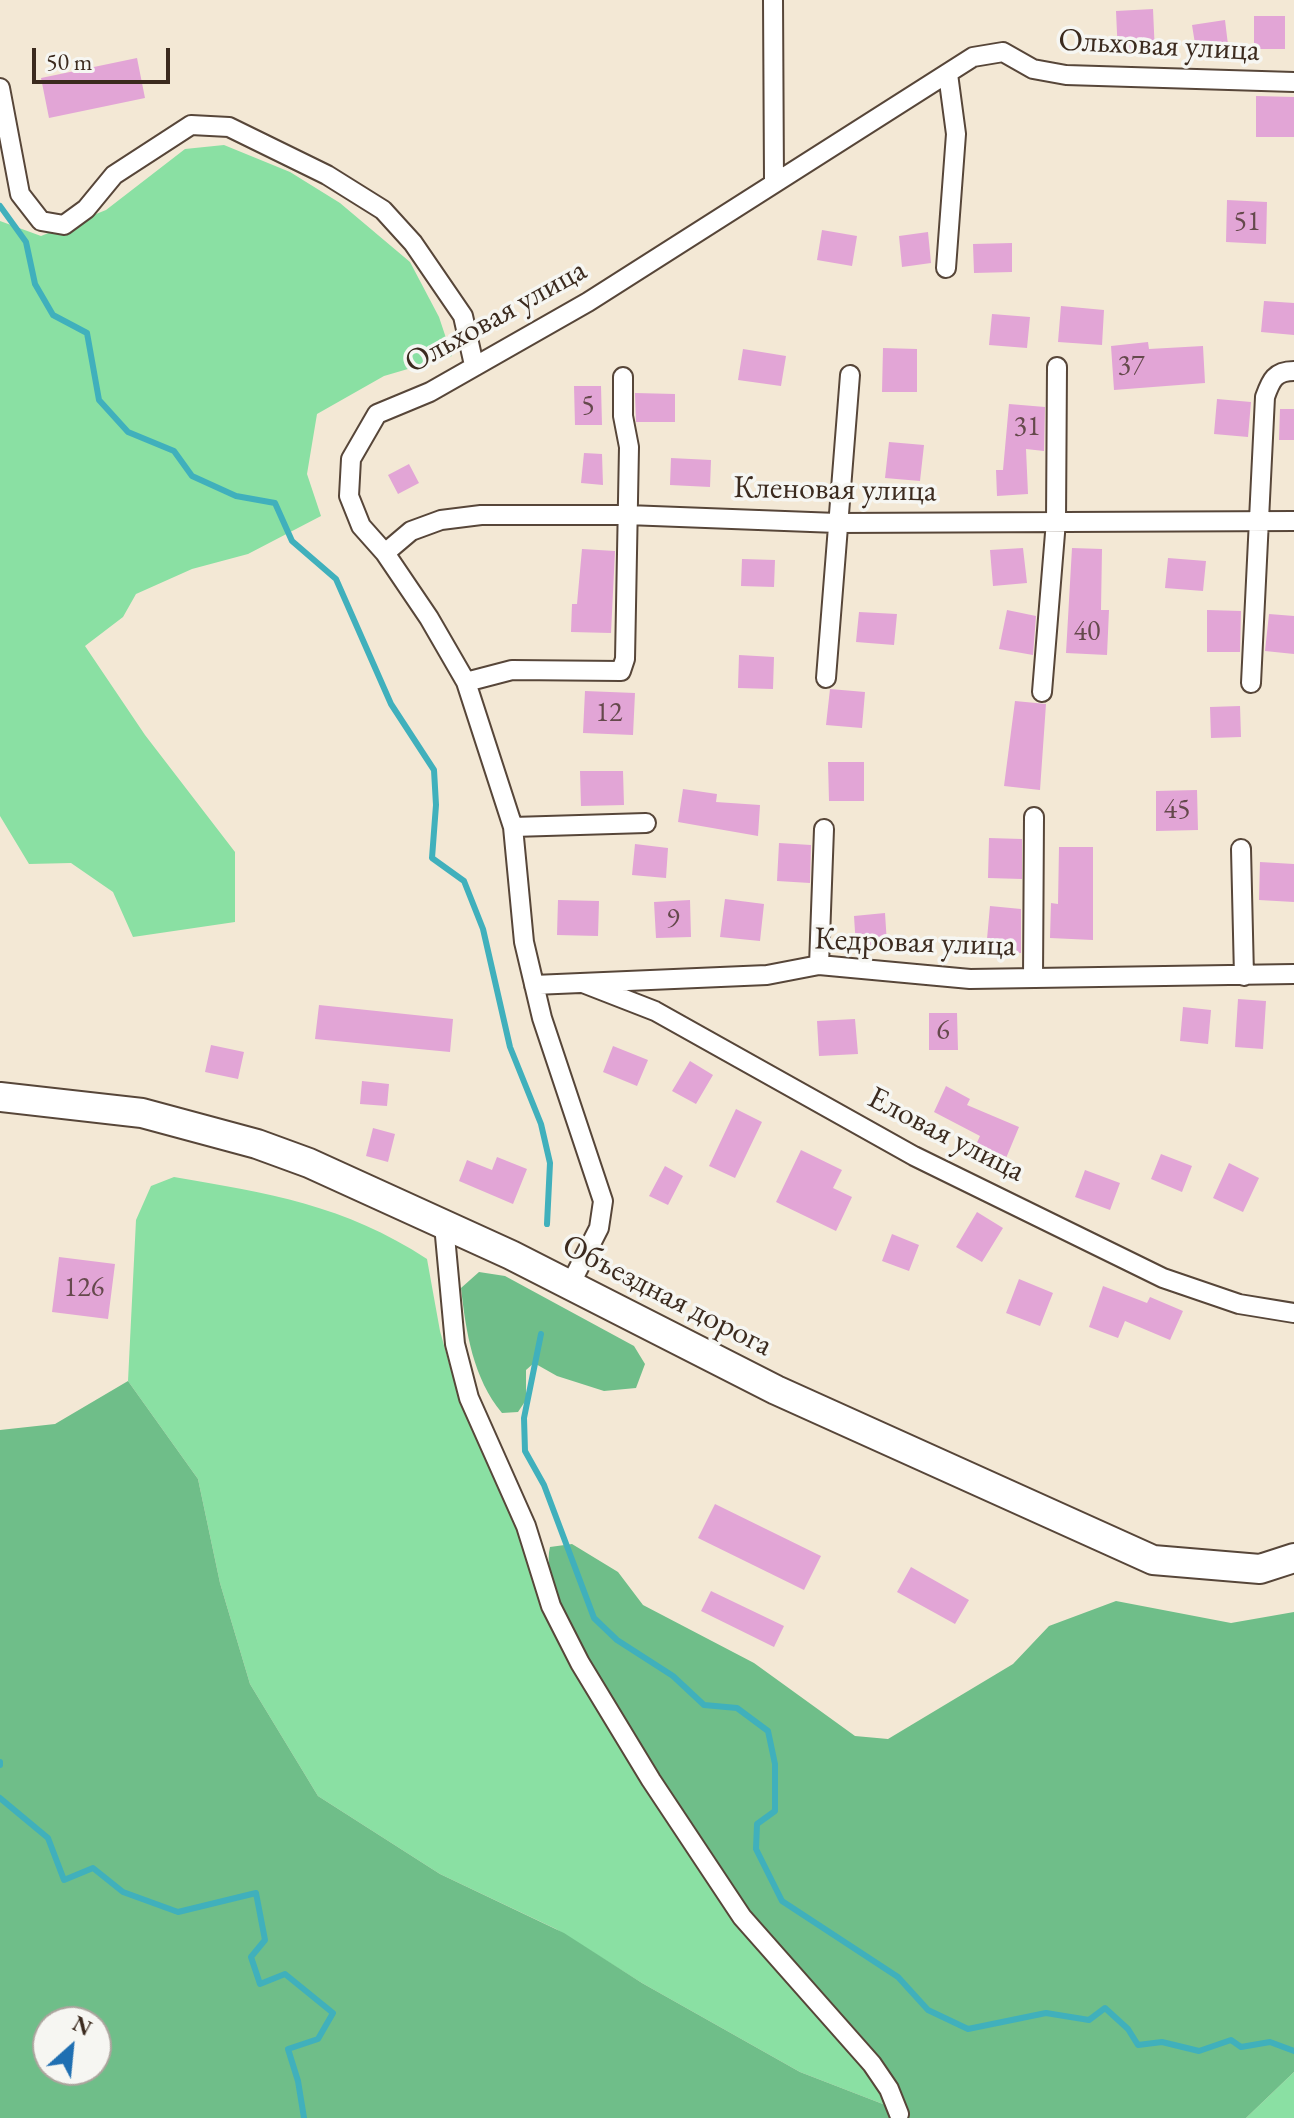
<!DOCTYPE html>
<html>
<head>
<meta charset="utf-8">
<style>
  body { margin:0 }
  #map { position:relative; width:1294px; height:2118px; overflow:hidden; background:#f3e8d5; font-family:"EB Garamond",serif }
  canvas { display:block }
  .north { position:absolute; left:32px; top:2006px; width:80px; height:80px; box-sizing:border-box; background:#f6f6f2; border:2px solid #aba49d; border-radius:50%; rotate:27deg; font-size:22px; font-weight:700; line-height:32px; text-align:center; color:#3b2a1e }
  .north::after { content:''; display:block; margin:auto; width:28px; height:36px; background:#1f6fb2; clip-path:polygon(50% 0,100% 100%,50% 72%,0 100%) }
  .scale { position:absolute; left:32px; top:48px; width:138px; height:36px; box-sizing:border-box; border:4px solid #3b2a1e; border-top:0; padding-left:10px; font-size:24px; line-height:28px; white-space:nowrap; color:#3b2a1e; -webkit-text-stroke:6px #f6f6f2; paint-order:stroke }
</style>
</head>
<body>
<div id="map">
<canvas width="1294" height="2118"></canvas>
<div class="north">N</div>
<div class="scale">50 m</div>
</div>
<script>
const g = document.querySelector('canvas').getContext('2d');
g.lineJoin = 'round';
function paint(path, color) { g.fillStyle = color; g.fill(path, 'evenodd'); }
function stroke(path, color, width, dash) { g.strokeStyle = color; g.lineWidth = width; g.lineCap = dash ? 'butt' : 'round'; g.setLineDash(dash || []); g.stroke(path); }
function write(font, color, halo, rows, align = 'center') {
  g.font = font + ' "EB Garamond",serif'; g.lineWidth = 7; g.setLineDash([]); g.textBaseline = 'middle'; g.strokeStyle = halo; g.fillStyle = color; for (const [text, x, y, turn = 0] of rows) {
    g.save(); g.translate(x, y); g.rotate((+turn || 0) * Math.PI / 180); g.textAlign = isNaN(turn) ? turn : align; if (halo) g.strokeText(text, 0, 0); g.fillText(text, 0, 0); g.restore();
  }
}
paint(new Path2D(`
  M224,145L290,172L340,203L410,262L439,317L452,356L384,376L317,414L307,474L321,516L248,554L192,569L136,594L123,617L85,646L145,735L235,852V922L133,937L113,892L71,863L29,864L0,816V221L41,236L106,210L185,149Z
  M174,1177C268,1193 345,1205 427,1259L440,1331L461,1406L505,1491L544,1609L688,1854L724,1906L874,2081L888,2106L800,2072L642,1983L556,1929L440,1874L318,1796L250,1684L220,1583L198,1479L128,1381L136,1220L151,1186Z
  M1294,2072V2118H1246Z`), '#8ae0a3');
paint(new Path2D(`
  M479,1272L505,1276L634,1346L645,1364L636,1388L604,1391L557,1376L534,1363L526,1370V1400L518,1412L502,1413C473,1378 466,1332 461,1288Z
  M128,1381L198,1479L220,1583L250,1684L318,1796L440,1874L564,1933L642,1983L800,2072L888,2106L889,2118H0V1430L55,1424ZM48,2022H96V2070H48Z
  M572,1544L618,1572L643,1605L754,1663L855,1736L888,1739L1013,1664L1049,1626L1116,1601L1231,1623L1294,1612V2072L1246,2118H906C909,2063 787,1966 752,1921C728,1890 708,1853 687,1819C654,1769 535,1602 550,1547Z`), '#6fbe89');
stroke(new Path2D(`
  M0,206L26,242L35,284L53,315L87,333L99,400L128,432L174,451L192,476L236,496L275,503L292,541L336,579L391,704L434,770L436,805L432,858L464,881L483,929L510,1047L541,1124L550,1163L547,1224
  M541,1334L524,1418L525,1451L544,1485L594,1618L617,1640L673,1676L704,1705L737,1708L768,1731L775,1764V1811L757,1824L756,1849L782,1901L898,1977L928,2010L968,2029L1046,2013L1089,2020L1105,2008L1128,2029L1138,2045L1162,2042L1199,2051L1231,2040L1241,2047L1270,2042L1294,2051
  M0,1762V1765
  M0,1798L48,1838L64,1880L93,1868L123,1892L178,1912L256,1893L265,1940L251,1957L260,1984L285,1974L333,2013L318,2039L288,2049L298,2081L304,2118`), '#40b0bc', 6);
paint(new Path2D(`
  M1153,9L1155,54L1118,55L1116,11Z
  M1254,16H1285V49H1254Z
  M1225,20L1228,45L1196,50L1192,25Z
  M137,58L145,98L49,118L41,78Z
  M1256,96L1294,97V137H1256Z
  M1227,200L1267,202L1266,244L1226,242Z
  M822,230L857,236L852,266L817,260Z
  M928,232L931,263L902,267L899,236Z
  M1012,243V272L974,273L973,244Z
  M1264,301L1294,303V335L1261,332Z
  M1061,306L1104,310L1102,345L1058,342Z
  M992,314L1030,317L1027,348L989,345Z
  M1148,342L1149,349L1203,346L1205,383L1114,390L1111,346Z
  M883,348L917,349V392H882Z
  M743,349L786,356L781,386L738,380Z
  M574,386H601L602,425H575Z
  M635,393L675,394V422H636Z
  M1217,399L1251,402L1248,437L1214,434Z
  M1009,404L1045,407L1044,451L1026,449L1028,494L997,496L996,470H1003Z
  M1280,409H1294V440H1279Z
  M889,442L924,445L920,481L885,478Z
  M584,453L602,454L603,485L581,483Z
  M671,458L711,460L710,487L670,485Z
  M409,464L419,483L398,494L388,475Z
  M1023,548L1027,583L993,586L990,550Z
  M1072,548L1102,549L1101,610H1109L1107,655L1066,653Z
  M582,549L615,551L611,633L571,632L572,604H577Z
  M1168,558L1206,561L1203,591L1165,588Z
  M742,559L775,560L774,587L741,586Z
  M1007,610L1036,616L1033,655L999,649Z
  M1207,610L1241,611L1240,652H1207Z
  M859,612L897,614L894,645L856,642Z
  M1269,614L1294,616V654L1265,651Z
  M739,655L774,657L773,689L738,688Z
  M830,689L865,692L862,728L826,725Z
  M585,691L635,693L633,735L583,733Z
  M1015,701L1046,704L1040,790L1004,786Z
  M1240,706L1241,737L1211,738L1210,707Z
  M828,762H864V801H829Z
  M580,771H623L624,805L581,806Z
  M683,789L717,794L716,802L760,805L758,836L678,822Z
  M1197,790L1198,830L1156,831V791Z
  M989,838L1022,839V879L988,878Z
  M779,843L811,845L810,883L777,881Z
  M635,844L668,848L666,878L632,875Z
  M1059,847H1093V940L1050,938L1051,903L1058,904Z
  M1260,862L1294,864V902L1259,900Z
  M725,899L764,904L760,941L720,937Z
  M558,900L599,901L598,936L557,935Z
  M690,900L691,937L656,938L654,902Z
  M990,906L1021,909V953L986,950Z
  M885,913L887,944L856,947L854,916Z
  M1238,999L1266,1001L1263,1049L1235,1047Z
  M319,1005L453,1019L450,1052L315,1039Z
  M1183,1007L1211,1010L1208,1044L1180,1041Z
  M929,1013H957L958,1050H929Z
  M855,1019L858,1054L819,1056L817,1021Z
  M211,1045L244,1052L238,1079L205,1072Z
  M613,1046L648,1060L637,1086L603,1072Z
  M690,1061L713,1075L696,1104L672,1091Z
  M362,1081L389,1084L387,1106L360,1104Z
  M946,1086L970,1099L967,1105L1019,1127L1004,1163L974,1149L980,1136L934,1112Z
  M736,1109L762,1122L735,1178L709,1166Z
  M373,1128L395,1134L388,1162L366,1156Z
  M801,1150L842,1170L833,1188L852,1197L836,1231L776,1202Z
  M1161,1154L1192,1166L1182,1192L1151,1179Z
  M497,1157L527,1169L513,1204L459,1181L467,1160L492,1170Z
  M1229,1163L1259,1178L1243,1212L1213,1198Z
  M665,1166L683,1176L668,1205L649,1196Z
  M1085,1170L1120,1183L1110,1210L1075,1197Z
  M977,1212L1003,1228L982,1262L956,1247Z
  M892,1234L919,1245L909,1271L882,1261Z
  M59,1257L115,1264L108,1319L52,1312Z
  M1019,1279L1053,1293L1040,1326L1006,1313Z
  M1103,1286L1147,1303L1150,1297L1183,1311L1170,1340L1125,1321L1118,1338L1089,1327Z
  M715,1504L821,1556L804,1590L698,1538Z
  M911,1567L969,1600L955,1624L897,1592Z
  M711,1591L784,1626L774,1647L701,1611Z`), '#e2a5d6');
const street = new Path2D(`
  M773,0L774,181
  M0,88L20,194L41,221L64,225L86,209L114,175L191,125L229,127L327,175L383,210L413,243L463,316L474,365
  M946,268L956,134L948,74
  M385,553L411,531L441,520L481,515H627L837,523L1294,521
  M826,678L850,375
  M466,682L512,670L621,671L625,659L629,447L623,416V377
  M1251,683L1265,397C1271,380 1275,371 1294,371
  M1042,692L1056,521L1057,367
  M513,827L646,823
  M1241,849L1244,976
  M819,965L824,829
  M1033,978L1034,817
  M583,983L655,1011L914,1156L1163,1278L1239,1304L1294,1313
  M534,985L767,975L819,965L970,979L1294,974
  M444,1225L455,1344L469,1398L526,1526L551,1606L580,1663L651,1780L742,1917L872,2064L889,2089L899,2114
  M570,1285L599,1228L603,1201L542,1018L524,942L513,827L466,682L429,618L385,553L361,526L349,496L351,459L377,414L430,392L588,302L973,57L1003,52L1033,69L1066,75L1294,82`);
const primary = new Path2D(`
  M0,1097L142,1113L257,1144L309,1163L511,1255L776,1390L1153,1560L1260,1569L1294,1558`);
stroke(street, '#574639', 22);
stroke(primary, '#574639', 32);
stroke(street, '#fff', 18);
stroke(primary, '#fff', 28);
write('28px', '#65494c', null, [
  ["51",1247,222],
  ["37",1131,366],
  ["5",588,406],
  ["31",1027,427],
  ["40",1087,632],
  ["12",609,713],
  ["45",1177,810],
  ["9",673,919],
  ["6",943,1031],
  ["126",84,1288]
]);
write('32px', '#3b2a1e', '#f6f6f2', [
  ["Ольховая улица",1159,46,3],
  ["Ольховая улица",496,317,-29],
  ["Кленовая улица",835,490,1],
  ["Кедровая улица",915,943,2],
  ["Еловая улица",946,1135,27],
  ["Объездная дорога",667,1296,27]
]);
</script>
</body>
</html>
